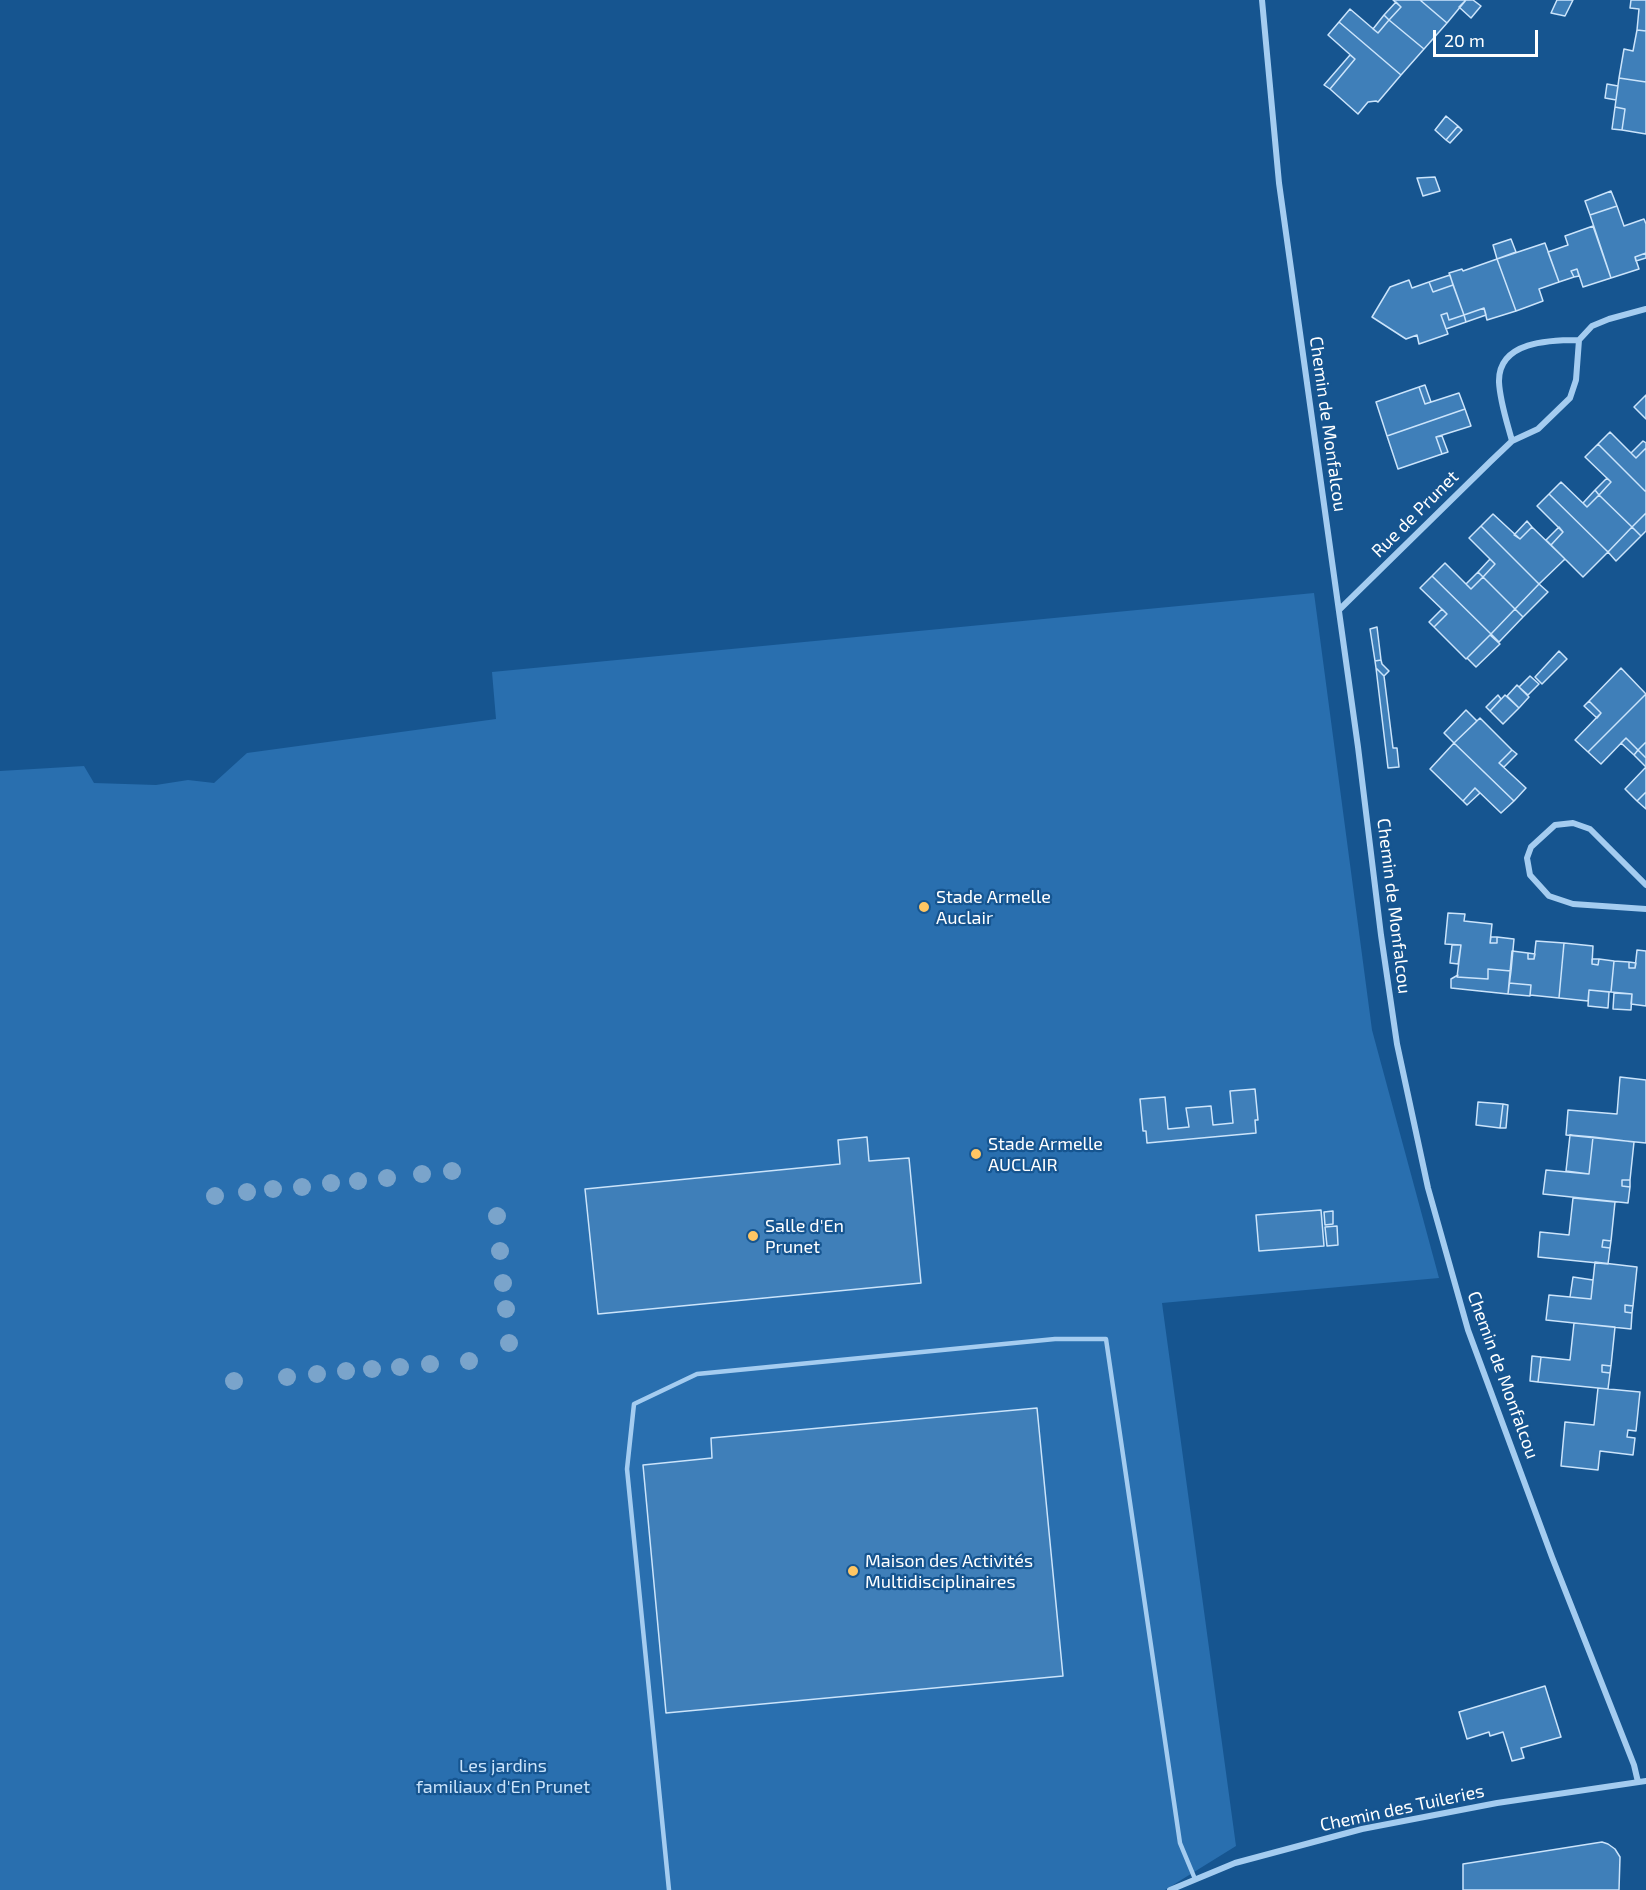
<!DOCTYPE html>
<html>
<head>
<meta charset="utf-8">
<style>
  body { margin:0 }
  #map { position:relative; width:1646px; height:1890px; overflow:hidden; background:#165590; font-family:"Exo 2",sans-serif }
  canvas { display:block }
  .scale { position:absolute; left:1433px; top:30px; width:105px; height:27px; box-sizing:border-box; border:3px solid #fff; border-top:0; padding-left:8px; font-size:18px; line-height:21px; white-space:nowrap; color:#fff; -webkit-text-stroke:4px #165590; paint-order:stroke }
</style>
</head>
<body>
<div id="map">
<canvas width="1646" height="1890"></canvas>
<div class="scale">20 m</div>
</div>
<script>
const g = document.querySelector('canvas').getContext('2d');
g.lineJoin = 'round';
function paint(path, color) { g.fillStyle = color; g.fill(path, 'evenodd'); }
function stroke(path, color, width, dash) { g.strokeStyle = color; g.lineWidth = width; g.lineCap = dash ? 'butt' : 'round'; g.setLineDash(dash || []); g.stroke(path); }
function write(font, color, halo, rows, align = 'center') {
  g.font = font + ' "Exo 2",sans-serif'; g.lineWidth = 4.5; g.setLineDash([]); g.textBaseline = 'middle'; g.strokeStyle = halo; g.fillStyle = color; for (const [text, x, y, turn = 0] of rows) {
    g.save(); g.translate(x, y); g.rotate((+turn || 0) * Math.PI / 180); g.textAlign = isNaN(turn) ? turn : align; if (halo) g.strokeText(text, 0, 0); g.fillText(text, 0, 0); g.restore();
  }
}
paint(new Path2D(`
  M1314,593L1372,1030L1439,1278L1162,1303L1236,1846L1165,1890H0V771L84,766L94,783L156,785L188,780L214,783L247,753L496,719L492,672Z`), '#296faf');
const building = new Path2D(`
  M1393,0H1420L1447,23L1424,49L1389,20L1401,7Z
  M1420,0H1466L1447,23Z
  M1466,0H1473L1481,6L1471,18L1459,7Z
  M1557,0H1573L1565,16L1551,13Z
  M1631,0H1646V31L1637,30L1639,9L1630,8Z
  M1396,2L1401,7L1389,20L1384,15Z
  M1350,9L1378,33L1389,20L1424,49L1401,75L1339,22Z
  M1384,15L1389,20L1378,33L1373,29Z
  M1339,22L1401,75L1378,102L1376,101L1368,102L1358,114L1330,89L1355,59L1328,35Z
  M1637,30L1646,31V82L1619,78L1624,49L1633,51Z
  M1350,55L1355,59L1330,89L1324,85Z
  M1619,78L1646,82V134L1622,130L1625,109L1615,107Z
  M1607,84L1618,86L1616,100L1605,98Z
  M1615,107L1625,109L1622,130L1612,129Z
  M1446,116L1458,126L1446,140L1435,130Z
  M1458,126L1462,130L1450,143L1446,140Z
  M1435,177L1440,191L1423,196L1417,178Z
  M1611,191L1617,206L1590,215L1585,201Z
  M1617,206L1624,226L1644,219L1646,224V253L1635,257L1639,269L1611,278L1590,215Z
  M1593,226L1611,278L1583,287L1577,269L1571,271L1574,277L1559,282L1548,252L1568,245L1565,236Z
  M1511,239L1516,252L1497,259L1493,245Z
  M1545,243L1559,282L1539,289L1543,301L1516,311L1497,259Z
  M1646,253V258L1636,261L1635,257Z
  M1497,259L1516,311L1487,320L1484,308L1464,315L1449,273L1462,269L1463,271Z
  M1577,269L1579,276L1574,277L1571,271Z
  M1450,275L1453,285L1433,292L1429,282Z
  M1409,280L1412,288L1429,282L1433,292L1453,285L1464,315L1449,320L1447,313L1441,315L1448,334L1419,344L1417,335L1406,339L1372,317L1390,287Z
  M1484,308L1486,315L1466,322L1464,315Z
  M1447,313L1449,320L1464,315L1466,322L1446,329L1441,315Z
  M1425,385L1431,402L1425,404L1419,387Z
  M1419,387L1425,404L1459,393L1465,409L1387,436L1376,402Z
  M1646,395V419L1634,407Z
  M1465,409L1471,426L1436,437L1442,454L1398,469L1387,436Z
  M1610,432L1636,458L1646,448V492L1598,444Z
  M1442,436L1448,452L1442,454L1436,437Z
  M1643,441L1646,443V448L1636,458L1631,453Z
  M1598,444L1646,492V513L1632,527L1599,495L1611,482L1585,457Z
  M1607,478L1611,482L1599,495L1595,490Z
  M1561,482L1587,507L1599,495L1632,527L1608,552L1549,494Z
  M1595,490L1599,495L1587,507L1583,503Z
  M1549,494L1608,552L1583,577L1551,545L1563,532L1537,506Z
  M1646,513V531L1641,536L1632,527Z
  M1493,514L1520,539L1532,527L1565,559L1539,584L1481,526Z
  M1527,521L1532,527L1520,539L1514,535Z
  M1481,526L1539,584L1515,609L1483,577L1495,564L1469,538Z
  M1559,527L1563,532L1551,545L1546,540Z
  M1632,527L1641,536L1616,561L1608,552Z
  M1490,559L1495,564L1483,577L1478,572Z
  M1445,563L1471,589L1483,577L1515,609L1491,634L1432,576Z
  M1478,572L1483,577L1471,589L1466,584Z
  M1432,576L1491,634L1466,659L1434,627L1447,614L1420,588Z
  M1539,584L1548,592L1523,617L1515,609Z
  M1442,609L1447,614L1434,627L1429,622Z
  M1515,609L1523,617L1499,642L1491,634Z
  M1377,627L1381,660L1375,661L1370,629Z
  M1490,635L1500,644L1476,667L1467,658Z
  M1559,651L1567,659L1542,684L1535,677Z
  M1381,660L1382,664L1389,671L1384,676L1376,668L1375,661Z
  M1376,668L1384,676L1393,748H1397L1399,767L1388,768Z
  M1621,668L1646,694L1588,752L1575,740L1601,713L1589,701Z
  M1530,676L1539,684L1528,695L1519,687Z
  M1517,685L1529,697L1519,708L1507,696Z
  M1646,694V742L1638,750L1626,738L1601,764L1588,752Z
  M1498,695L1501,699L1490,711L1486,707Z
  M1505,695L1519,708L1503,724L1490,711Z
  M1589,701L1601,713L1597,718L1584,706Z
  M1466,710L1477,721L1454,743L1444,733Z
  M1480,718L1512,750L1499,763L1526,788L1514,801L1454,743Z
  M1626,738L1638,750L1634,755L1621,743Z
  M1646,742V758L1638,750Z
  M1454,743L1514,801L1501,813L1475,788L1463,801L1430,769Z
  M1512,750L1517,754L1504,767L1499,763Z
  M1638,750L1646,758V767L1634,755Z
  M1646,767V792L1637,801L1625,789Z
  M1475,788L1480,793L1467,805L1463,801Z
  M1646,792V809L1637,801Z
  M1448,913L1465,914L1464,921L1492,924L1490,943H1497V937L1514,939L1511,971L1488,969V979L1457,977L1461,945L1445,944Z
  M1491,937H1497V943H1490Z
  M1536,941L1564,943L1559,998L1530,995L1531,985L1509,983L1512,951L1528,953V959H1534Z
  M1564,943L1593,946L1592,964L1598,965L1599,959L1614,961L1611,992L1589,990L1588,1001L1559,998Z
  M1452,945H1461L1458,964L1450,963Z
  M1637,950L1646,951V1006L1631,1004L1632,994L1611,992L1614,961L1629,962V968H1635Z
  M1528,953L1535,954L1534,959H1528Z
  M1592,959H1599L1598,965L1592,964Z
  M1629,962L1636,963L1635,968H1629Z
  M1488,969L1511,971L1508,994L1451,988V979L1458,975L1457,977L1488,979Z
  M1509,983L1531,985L1530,996L1508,994Z
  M1589,990L1609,992L1608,1008L1588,1006Z
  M1614,993L1632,994L1631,1010L1613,1009Z
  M1620,1077L1646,1080V1143L1566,1135L1568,1110L1617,1114Z
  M1255,1089L1258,1120H1255L1256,1133L1147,1143L1146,1131H1143L1140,1099L1165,1097L1168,1129L1189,1127L1186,1108L1211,1106L1213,1125L1233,1123L1230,1091Z
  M1478,1102L1503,1104L1500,1128L1476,1125Z
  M1503,1104L1508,1105L1506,1128H1500Z
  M1570,1135L1593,1137L1589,1174L1566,1171Z
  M867,1137L869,1161L909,1158L921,1283L598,1314L585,1189L840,1164L838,1140Z
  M1593,1137L1634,1142L1630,1180H1622V1186L1630,1187L1628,1203L1543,1194L1546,1170L1589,1174Z
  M1622,1180H1630V1187L1622,1186Z
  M1573,1198L1615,1202L1611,1241L1603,1240L1602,1247L1610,1248L1608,1264L1538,1257L1540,1232L1569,1235Z
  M1321,1210L1324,1246L1259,1251L1256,1215Z
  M1333,1211V1224L1325,1225L1324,1212Z
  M1337,1226L1338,1245L1327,1246L1325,1227Z
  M1603,1240L1611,1241L1610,1248L1602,1247Z
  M1595,1262L1637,1267L1633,1306L1625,1305V1312L1632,1313L1631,1329L1546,1320L1549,1295L1591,1299Z
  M1573,1277L1593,1280L1591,1299L1570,1297Z
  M1625,1305L1633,1306L1632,1313L1625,1312Z
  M1574,1323L1615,1327L1611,1366L1602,1365V1372L1610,1373L1608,1389L1538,1382L1541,1357L1570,1360Z
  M1532,1356L1541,1357L1538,1382L1530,1381Z
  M1602,1365L1611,1366L1610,1373L1602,1372Z
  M1598,1388L1640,1392L1636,1431L1628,1430L1627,1437L1635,1438L1633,1455L1600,1451L1598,1470L1561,1466L1565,1422L1594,1425Z
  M1037,1408L1063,1676L666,1713L643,1465L712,1458L711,1438Z
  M1545,1686L1561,1737L1521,1748L1524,1758L1512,1761L1503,1732L1490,1736L1489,1732L1467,1739L1459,1712Z
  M1602,1842L1608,1844L1615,1849L1620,1857L1619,1890H1463V1864Z`);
paint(building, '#3f7fb9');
stroke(building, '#cbe4fb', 1.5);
stroke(new Path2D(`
  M669,1890L627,1469L634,1404L697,1374L1055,1339H1106L1180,1843L1195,1879`), '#a4ccf0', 4.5);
stroke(new Path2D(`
  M1262,0L1279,183L1358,747L1381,935L1397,1044L1428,1188L1468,1330L1552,1557L1634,1765L1638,1782
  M1512,441C1507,422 1500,402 1499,382C1498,341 1550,340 1579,340
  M1340,609L1491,461L1512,441L1538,429L1570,398L1576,380L1579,340L1592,326L1609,319L1646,309
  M1646,885L1590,829L1573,823L1555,825L1531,847L1527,858L1530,875L1549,896L1573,904L1646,909
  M1170,1890L1235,1863L1362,1829L1497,1803L1646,1781`), '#a4ccf0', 6);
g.fillStyle = '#7aa4cb';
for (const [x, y] of [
  [452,1171],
  [422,1174],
  [387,1178],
  [358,1181],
  [331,1183],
  [302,1187],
  [273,1189],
  [247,1192],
  [215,1196],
  [497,1216],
  [500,1251],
  [503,1283],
  [506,1309],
  [509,1343],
  [469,1361],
  [430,1364],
  [400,1367],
  [372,1369],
  [346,1371],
  [317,1374],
  [287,1377],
  [234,1381]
]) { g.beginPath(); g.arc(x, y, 9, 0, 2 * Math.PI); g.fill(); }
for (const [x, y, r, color] of [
  [924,907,6,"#ffc663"],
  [976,1154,6,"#ffc663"],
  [753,1236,6,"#ffc663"],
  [853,1571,6,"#ffc663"]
]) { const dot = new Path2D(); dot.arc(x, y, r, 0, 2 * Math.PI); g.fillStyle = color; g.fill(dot); stroke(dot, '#165590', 2); }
write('18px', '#fff', '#165590', [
  ["Chemin de Monfalcou",1328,424,82],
  ["Rue de Prunet",1415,514,-45],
  ["Chemin de Monfalcou",1394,906,83],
  ["Chemin de Monfalcou",1503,1375,70],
  ["Chemin des Tuileries",1402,1808,-12]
]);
write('18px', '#fff', '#165590', [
  ["Stade Armelle",936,897],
  ["Auclair",936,918],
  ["Stade Armelle",988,1144],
  ["AUCLAIR",988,1165],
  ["Salle d'En",765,1226],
  ["Prunet",765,1247],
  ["Maison des Activités",865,1561],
  ["Multidisciplinaires",865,1582]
], 'left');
write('18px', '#cbe4fb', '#165590', [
  ["Les jardins",503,1766],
  ["familiaux d'En Prunet",503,1787]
]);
</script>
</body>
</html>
